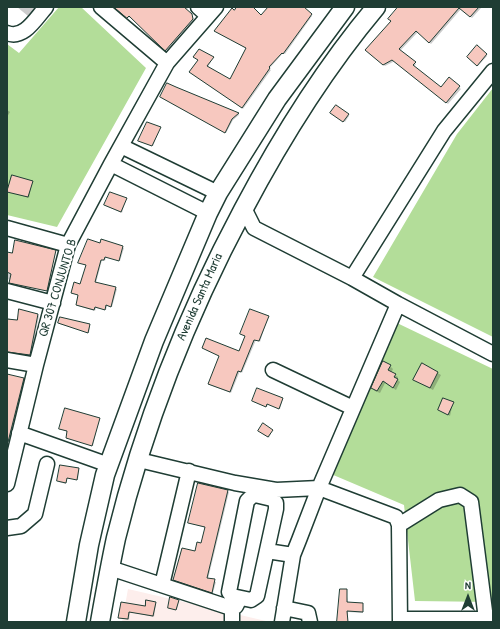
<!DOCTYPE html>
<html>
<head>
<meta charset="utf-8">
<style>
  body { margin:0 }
  #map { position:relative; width:500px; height:629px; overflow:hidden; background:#fff; font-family:"Patrick Hand",sans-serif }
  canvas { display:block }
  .frame { position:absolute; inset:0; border:8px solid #1f3d34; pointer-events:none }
  .north { position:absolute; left:448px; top:577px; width:40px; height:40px; -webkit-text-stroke:3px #fff; paint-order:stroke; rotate:0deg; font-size:11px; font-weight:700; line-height:16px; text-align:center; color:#1f3d34 }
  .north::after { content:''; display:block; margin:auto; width:14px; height:18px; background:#1f3d34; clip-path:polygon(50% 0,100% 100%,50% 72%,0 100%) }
</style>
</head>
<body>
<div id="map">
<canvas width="500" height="629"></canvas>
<div class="frame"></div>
<div class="north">N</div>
</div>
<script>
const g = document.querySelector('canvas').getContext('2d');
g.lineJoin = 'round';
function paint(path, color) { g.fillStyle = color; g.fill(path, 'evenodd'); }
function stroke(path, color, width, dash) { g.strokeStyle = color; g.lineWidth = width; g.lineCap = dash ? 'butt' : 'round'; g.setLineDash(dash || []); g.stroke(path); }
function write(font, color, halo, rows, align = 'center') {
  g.font = font + ' "Patrick Hand",sans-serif'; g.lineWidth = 4; g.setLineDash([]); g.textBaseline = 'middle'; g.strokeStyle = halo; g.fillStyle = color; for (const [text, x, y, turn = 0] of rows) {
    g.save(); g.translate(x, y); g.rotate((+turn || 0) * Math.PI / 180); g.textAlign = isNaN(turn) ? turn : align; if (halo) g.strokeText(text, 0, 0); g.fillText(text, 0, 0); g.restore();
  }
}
paint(new Path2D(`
  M128,589L266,621L265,622H122Z`), '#fdeeec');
paint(new Path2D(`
  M59,7H81L146,68L57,227L7,215V44L19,53Z
  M493,88V337L373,277L457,134Z
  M397,323L493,369V602L415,601L404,505L331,474Z`), '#b3dd99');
paint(new Path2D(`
  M17,7H36L28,16Z
  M115,7H189L186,10L193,17L194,21L167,51L131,16L129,18Z
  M238,7H251L262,16L269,7H302L312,16L285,54L283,53L269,69L271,70L243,109L192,73L213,58L208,67L231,81L247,49L215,31Z
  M400,7H482L472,18L461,9L431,44L418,32L400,51L416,64L414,67L441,89L449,79L461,89L448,104L395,61L385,66L366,50L392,21Z
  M477,46L487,56L478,66L468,57Z
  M168,84L239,114V115L233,120L226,133L163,97Z
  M7,110L10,112L7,117Z
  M333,114L348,115L349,116L345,122Z
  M160,128L153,146L139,141Z
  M32,182L29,198L10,192Z
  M126,199L122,213L106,206Z
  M101,240L124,248L120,261L106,257L105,261L102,260L96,283L117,289L112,307L107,306L106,310L96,308L95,311L78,306V295L73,293L81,285L87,265L80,263L100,244Z
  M55,251L48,291L11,284V280L7,279V253L12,254Z
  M37,314L39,316L31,356L7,353V318L17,321Z
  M268,317L260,342L256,340L242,373L240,371L231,393L210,385L220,356L203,348L239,352Z
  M60,318L90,325L89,333L60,324Z
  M422,364L441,375L433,390L414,380Z
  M390,366L393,369L391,373L398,377L397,379L400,382L396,390L385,383L380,393L375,391L372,388Z
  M7,374L25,380L7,453Z
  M257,389L283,398L280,409L268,404L267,407L254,402Z
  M453,403L450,416L440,411Z
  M99,419L93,446L68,438V432L60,429Z
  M272,431L269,438L260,432Z
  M61,466L79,469L78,480L67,478L66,484L59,482Z
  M198,484L229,492L208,579L216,582L213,593L174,580L202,544L206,528L189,523Z
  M346,590L348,603L362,604L363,613L348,612V622H337L338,611H340Z
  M178,601L177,610L170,608Z
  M122,603L145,607L156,603L154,617L130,612L129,620L120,618Z`), '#0003');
const building = new Path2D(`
  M114,7H184L192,14L193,19L165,51L129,16L127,18Z
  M237,7H253L261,15L268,7H304L312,14L283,54L282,53L269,67L270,68L242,108L189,72L198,60L193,57L199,49L214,57L207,66L230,79L246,48L214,31L232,8L234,10Z
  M398,7H479L470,17L459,8L429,43L416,31L399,49L416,62L413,65L441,87L449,77L460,86L446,103L392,60L383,65L365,50L391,21L388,19Z
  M477,45L487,54L477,66L467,57Z
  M167,83L176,87L239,113L232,119L225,133L160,97Z
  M336,105L349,114L343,122L330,113Z
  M147,122L161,127L152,146L138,141Z
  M12,175L33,181L28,197L7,192Z
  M110,192L127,198L121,212L104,205Z
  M88,239L100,243L101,239L123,246L119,261L105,257L104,260H101L95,282L116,287L111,307L106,305L105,310L95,307L94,310L76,305L78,295L71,293L74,282L80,284L86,265L78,263Z
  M15,240L56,250L47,291L9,283L11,274L7,272V252L12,253Z
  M19,309L38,314L30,355L7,352V319L17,320Z
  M250,309L269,316L259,341L254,340L241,372L238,371L230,392L208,384L219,356L202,348L206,338L239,351L245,336L240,334Z
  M60,317L90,324L88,333L58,323Z
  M383,361L391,365L388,370L396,374L394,377L398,379L393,388L383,381L377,391L371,388Z
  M422,363L438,372L430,388L413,380Z
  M7,374L24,378L8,442H7Z
  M257,388L283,398L279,409L267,404L266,407L252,401Z
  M443,398L454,402L448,415L438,410Z
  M65,408L100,418L92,446L66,438L67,431L59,429Z
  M263,423L273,430L268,437L258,431Z
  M60,465L79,468L77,480L67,478L66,483L57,481Z
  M198,483L228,490L207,578L215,579L212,593L173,580L182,548L195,551L197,542L201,543L205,527L188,523Z
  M340,589H347V602L363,603V612L347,611L348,622H337Z
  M170,597L179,600L176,610L168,608Z
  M146,600L156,602L153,616L129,612L128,619L118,618L121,602L145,606Z`);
paint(building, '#f7c8bf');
stroke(building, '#1f3d34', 1);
const minor = new Path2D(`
  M101,7L167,63
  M198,7L208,16
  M7,33C24,40 36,18 46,7
  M121,146L218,193
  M111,164L208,213
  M244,208L254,228L352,278L398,304L493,354
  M7,228L68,245
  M352,278L444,131L493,71
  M7,291L53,303
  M7,360L36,365
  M273,370L353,408
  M19,433L109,465
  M139,460L235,483L276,490L319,488L396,517L399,525L400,622
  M7,484L36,365L68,245L111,164L167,63L216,7
  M255,495L272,499L276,503V509L257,596L251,600L232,596L229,592L247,501L251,497Z
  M399,525L439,500L460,495L471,502L486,619
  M7,528L21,526L35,514L47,464
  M267,551L293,555
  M110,568L228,607L236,606L240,598
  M162,585L189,471
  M284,608L308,613L310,622
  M400,619H493
  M232,622V608
  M282,622L293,555L299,540L319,488L398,304`);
const major = new Path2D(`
  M76,622L89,545L105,475L154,341L208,213L218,193L277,99L345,7
  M100,622C105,594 110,566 116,538C144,424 188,313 243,210C281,138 324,69 376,7`);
stroke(minor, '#1f3d34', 17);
stroke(major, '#1f3d34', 21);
stroke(minor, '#fff', 14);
stroke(major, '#fff', 18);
write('13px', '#1f3d34', '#fff', [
  ["QR 307 CONJUNTO B",58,288,-73],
  ["Avenida Santa Maria",200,297,-66]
]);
</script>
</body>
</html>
